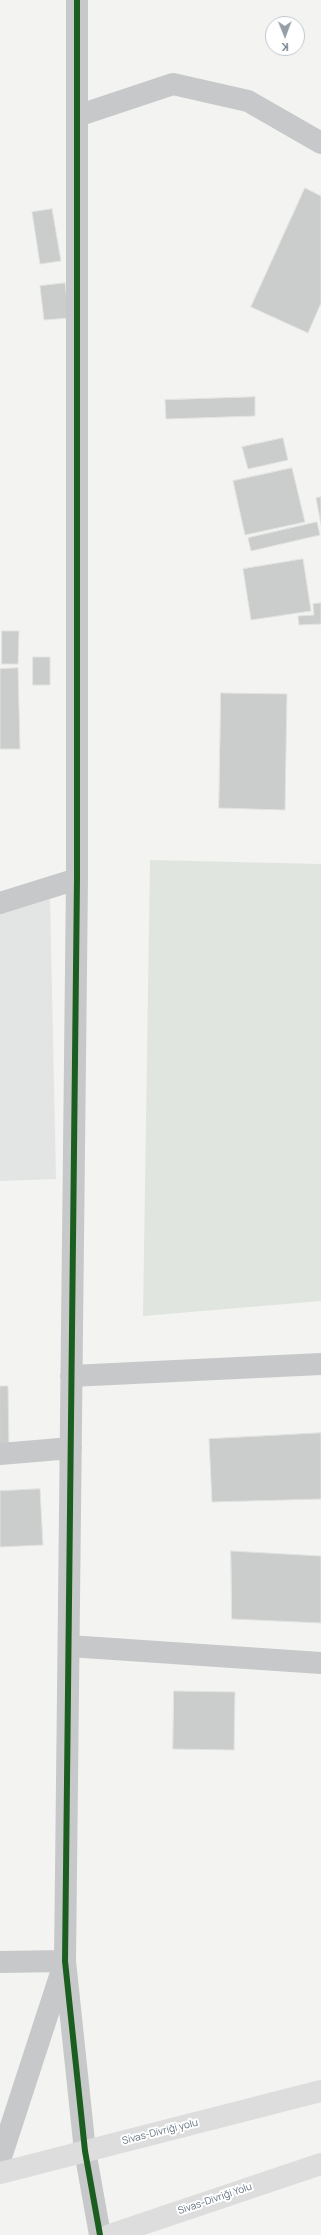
<!DOCTYPE html>
<html>
<head>
<meta charset="utf-8">
<style>
  body { margin:0 }
  #map { position:relative; width:321px; height:2235px; overflow:hidden; background:#f3f3f1; font-family:Manrope,sans-serif }
  canvas { display:block }
  .north { position:absolute; left:265px; top:16px; width:40px; height:40px; box-sizing:border-box; background:#fff; border:1px solid #c1c7cc; border-radius:50%; rotate:179deg; font-size:11px; font-weight:700; line-height:16px; text-align:center; color:#647280 }
  .north::after { content:''; display:block; margin:auto; width:14px; height:18px; background:#969fa8; clip-path:polygon(50% 0,100% 100%,50% 72%,0 100%) }
</style>
</head>
<body>
<div id="map">
<canvas width="321" height="2235"></canvas>
<div class="north">K</div>
</div>
<script>
const g = document.querySelector('canvas').getContext('2d');
g.lineJoin = 'round';
function paint(path, color) { g.fillStyle = color; g.fill(path, 'evenodd'); }
function stroke(path, color, width, dash) { g.strokeStyle = color; g.lineWidth = width; g.lineCap = dash ? 'butt' : 'round'; g.setLineDash(dash || []); g.stroke(path); }
function write(font, color, halo, rows, align = 'center') {
  g.font = font + ' Manrope,sans-serif'; g.lineWidth = 4; g.setLineDash([]); g.textBaseline = 'middle'; g.strokeStyle = halo; g.fillStyle = color; for (const [text, x, y, turn = 0] of rows) {
    g.save(); g.translate(x, y); g.rotate((+turn || 0) * Math.PI / 180); g.textAlign = isNaN(turn) ? turn : align; if (halo) g.strokeText(text, 0, 0); g.fillText(text, 0, 0); g.restore();
  }
}
paint(new Path2D(`
  M50,899L56,1179L0,1181V914Z`), '#e3e5e4');
paint(new Path2D(`
  M150,860L321,864V1301L143,1316Z`), '#e1e5df');
const building = new Path2D(`
  M305,188L321,196V303L308,333L251,307Z
  M52,209L61,261L40,264L32,212Z
  M65,283L69,318L44,320L40,286Z
  M255,397V416L166,419L165,400Z
  M283,438L288,460L248,469L242,447Z
  M292,468L305,522L245,535L233,481Z
  M321,497V524L316,498Z
  M317,522L320,535L251,551L248,538Z
  M303,559L311,611L251,620L243,569Z
  M321,603V624L299,625L298,616L314,615L313,604Z
  M2,631H19L18,664H2Z
  M33,657H50V685H33Z
  M18,668L20,749H0V669Z
  M221,693L287,694L285,810L219,808Z
  M0,1386H8L9,1447H0Z
  M321,1433V1499L212,1502L209,1439Z
  M40,1489L43,1545L0,1547V1491Z
  M231,1551L321,1556V1623L232,1619Z
  M174,1691L235,1692L234,1750L173,1749Z`);
paint(building, '#cbcccc');
stroke(building, '#e2e2e1', 1);
stroke(new Path2D(`
  M77,0V879L65,1961L85,2151L100,2235
  M77,116L173,84L248,101L321,143
  M0,903L77,879
  M71,1376L321,1364
  M0,1454L71,1448
  M69,1646L321,1663
  M0,1962L65,1961
  M0,2160L63,1967`), '#c7c8c9', 22);
stroke(new Path2D(`
  M0,2173L321,2091
  M110,2235L321,2164`), '#ddd', 22);
stroke(new Path2D(`
  M77,0V879L65,1961L85,2151L100,2235`), '#1b5e20', 6);
write('10px', '#647280', '#fff', [
  ["Sivas-Divriği yolu",160,2132,-14],
  ["Sivas-Divriği Yolu",215,2199,-19]
]);
</script>
</body>
</html>
